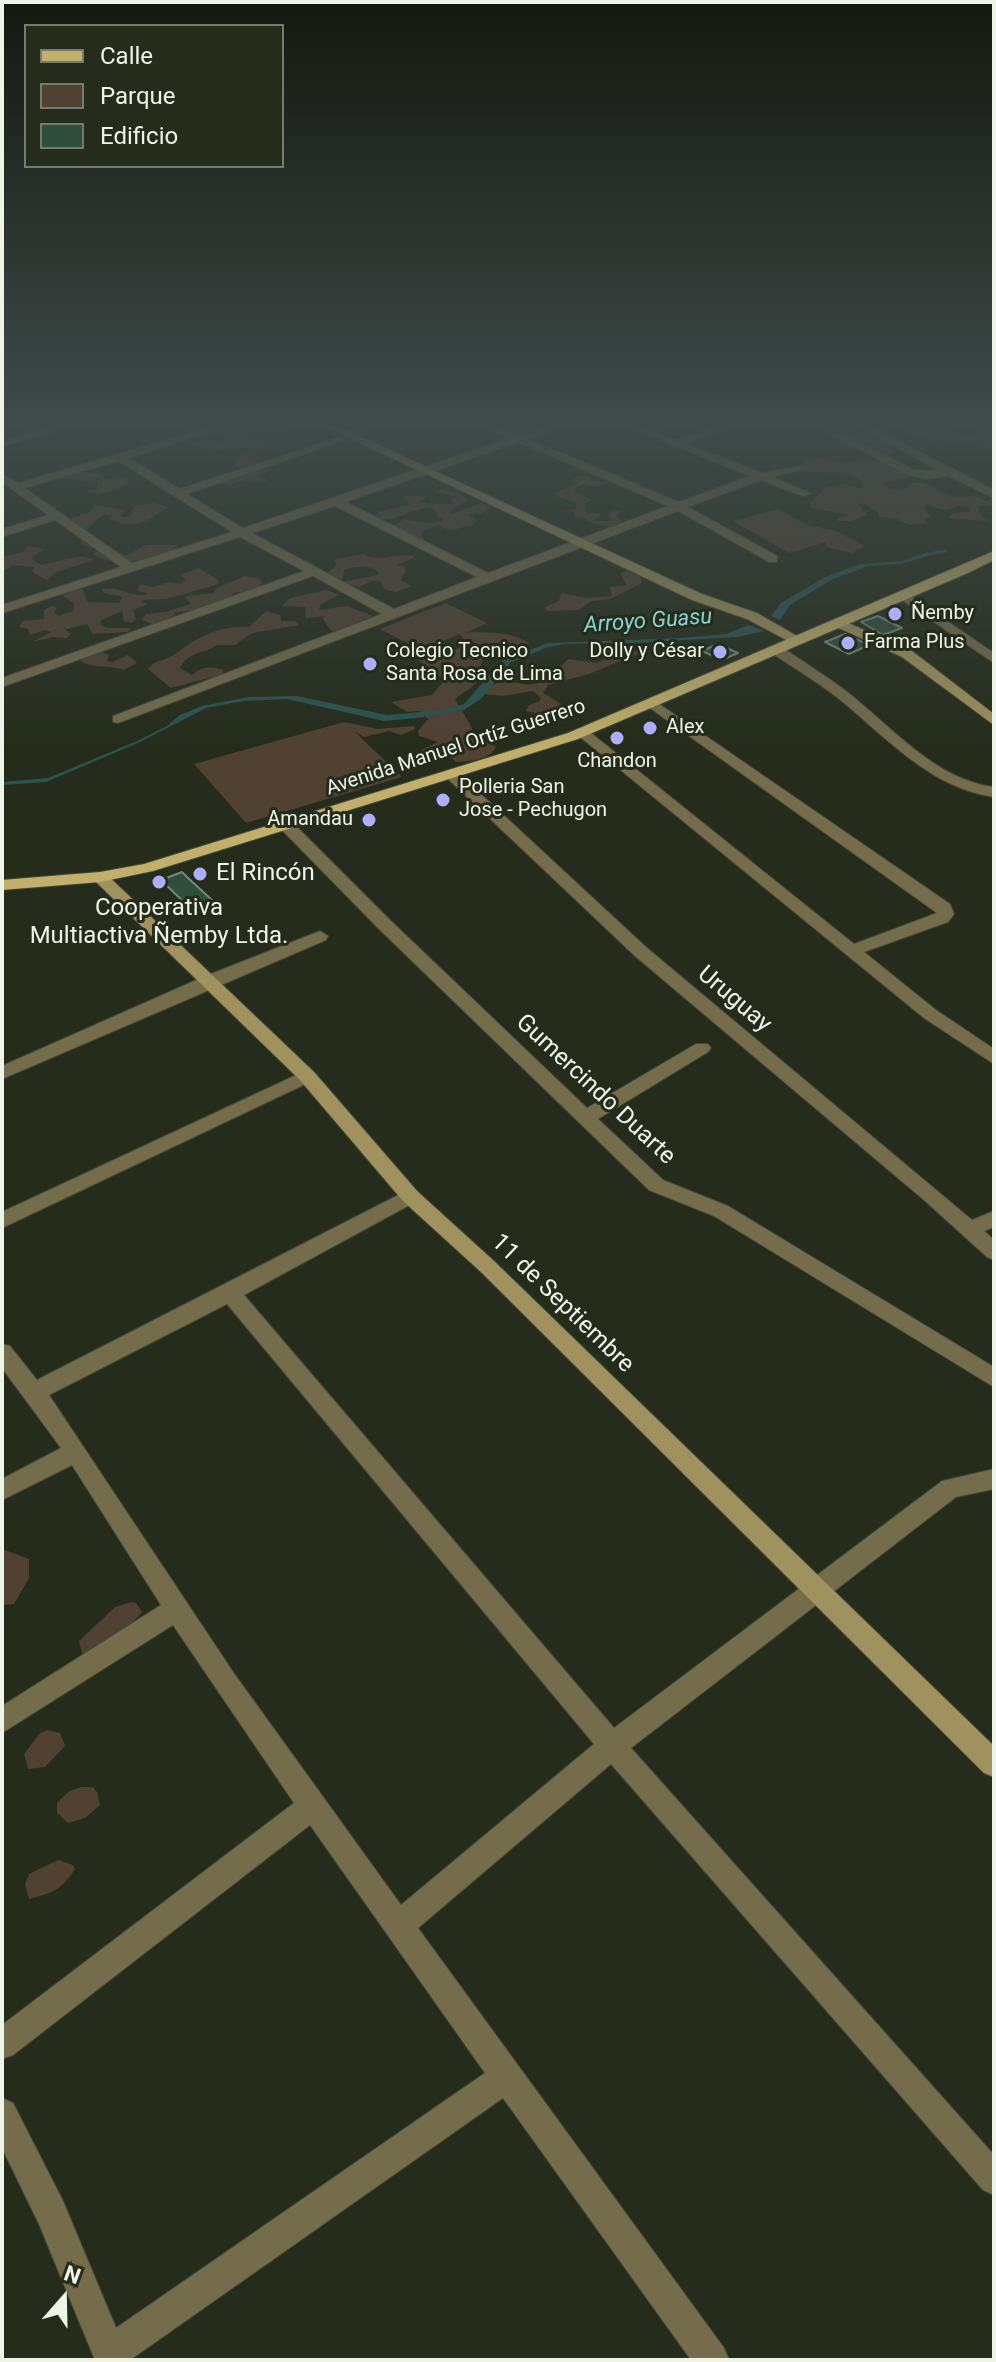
<!DOCTYPE html>
<html>
<head>
<meta charset="utf-8">
<style>
  body { margin:0 }
  #map { position:relative; width:996px; height:2362px; overflow:hidden; background:#252c1b; font-family:Roboto,sans-serif }
  canvas { display:block }
  .frame { position:absolute; inset:0; border:4px solid #eff4e9; pointer-events:none }
  .legend { position:absolute; left:24px; top:24px; width:260px; height:144px; box-sizing:border-box; background:#252c1b; border:2px solid #767c6d; margin:0; padding:10px 14px; list-style:none; font-size:24px; color:#eff4e9 }
  .legend li { display:flex; align-items:center; gap:16px; height:40px }
  .legend b { width:40px; border:2px solid #767c6d }
  .north { position:absolute; left:24px; top:2258px; width:80px; height:80px; -webkit-text-stroke:6px #252c1b; paint-order:stroke; rotate:20deg; font-size:22px; font-weight:700; line-height:32px; text-align:center; color:#eff4e9 }
  .north::after { content:''; display:block; margin:auto; width:28px; height:36px; background:#eff4e9; clip-path:polygon(50% 0,100% 100%,50% 72%,0 100%) }
</style>
</head>
<body>
<div id="map">
<canvas width="996" height="2362"></canvas>
<div class="frame"></div>
<ul class="legend">
<li><b style="height:10px;background:#c1af6b"></b>Calle</li>
<li><b style="height:22px;background:#514132"></b>Parque</li>
<li><b style="height:22px;background:#304e3c"></b>Edificio</li>
</ul>
<div class="north">N</div>
</div>
<script>
const g = document.querySelector('canvas').getContext('2d');
g.lineJoin = 'round';
function paint(path, color) { g.fillStyle = color; g.fill(path, 'evenodd'); }
function stroke(path, color, width, dash) { g.strokeStyle = color; g.lineWidth = width; g.lineCap = dash ? 'butt' : 'round'; g.setLineDash(dash || []); g.stroke(path); }
function write(font, color, halo, rows, align = 'center') {
  g.font = font + ' Roboto,sans-serif'; g.lineWidth = 6; g.setLineDash([]); g.textBaseline = 'middle'; g.strokeStyle = halo; g.fillStyle = color; for (const [text, x, y, turn = 0] of rows) {
    g.save(); g.translate(x, y); g.rotate((+turn || 0) * Math.PI / 180); g.textAlign = isNaN(turn) ? turn : align; if (halo) g.strokeText(text, 0, 0); g.fillText(text, 0, 0); g.restore();
  }
}
paint(new Path2D(`
  M273,423L270,430L288,432L249,431L241,437L256,436L250,441H270L273,445L217,450L191,446L197,441L224,443L227,440L212,429L229,424L244,430L254,424Z
  M937,423H994V446L941,443L907,435C926,413 959,442 982,436L979,431Z
  M832,428C852,430 882,432 894,451L890,454C865,453 843,450 826,430Z
  M244,452L252,453L250,455L259,465L256,470L272,469L257,478L265,477L267,481L255,484L244,480L231,485L220,483L246,470L234,465Z
  M806,457L811,460L825,458L841,464C866,455 887,459 908,478L884,482L883,484L888,489L903,491L912,483H924L951,497L975,496L985,501L994,499V507L980,505L978,512L987,521L949,518L953,513L971,511L968,507L957,506C946,512 940,510 928,504L924,508L931,516L924,520L928,524L909,525L897,519L879,517V513L862,503L859,505L867,515L851,521H839L836,519L848,515L812,508L810,503L827,487L845,484L861,489L866,486C862,484 860,480 856,477C847,471 802,472 788,471L790,467L802,465Z
  M78,472L101,473L104,479L126,477L130,480C121,490 97,498 86,491L97,489L98,482L56,478Z
  M578,476L592,477L591,481L608,482L599,487L583,484L572,490L592,500L585,504L586,512L602,514L593,521H612L608,514L616,510L621,511L616,516L625,524C610,528 596,527 584,518L574,517V512L564,511L576,508L577,503L552,494L577,484L571,480Z
  M441,489L459,493L469,500L453,508L451,514L482,503L492,507L480,514H467L477,520L474,524L450,531L439,525L424,530L421,535L425,541L413,540L390,528L404,519L424,523L441,522L443,518L437,516L435,509C412,504 394,527 374,517L379,512L410,504L403,498L406,496H428L418,503L453,504L451,500L456,497L436,492Z
  M154,503L168,507C146,520 137,533 108,518L113,515C95,513 96,525 85,531L69,519L90,512L95,505L126,510L121,517H130L134,506Z
  M778,509L807,525L836,531L865,546L852,553L826,547V542L789,553L733,521Z
  M81,537L109,546L126,556L146,545H178C164,559 111,569 94,554L98,550L81,544Z
  M28,546L45,549L31,558L41,565L81,556L94,560L56,572L47,580L32,572L35,567L13,565L2,572V557L23,552Z
  M364,554C381,565 398,550 415,557L396,565L404,566L406,571L400,580L412,586L395,592L385,590L381,582L374,580L359,587L343,582L378,575L379,572C369,564 355,566 344,570L343,578L338,582L332,576H304L307,570L298,560H307L317,566L315,568L326,574L336,566L335,559Z
  M199,568L218,580L219,584L166,599L142,600L141,602L148,604L133,610L136,619L131,623L124,621L122,611L101,620L100,625L108,628H132L127,632L93,634L87,624L67,629L62,626L71,634L67,638L53,637L32,642L52,632L45,630L30,635L28,629L19,627L23,621L44,619V610L52,606L57,607L54,612L58,616L73,611L74,604L63,596L68,591L83,589L87,602L119,603L123,597L104,593L102,589C121,586 127,596 145,595L148,593L137,591L140,584L154,587L169,582L182,584L186,580L180,575Z
  M626,571L639,574L642,583L610,599L592,601L578,610L547,611L545,607L559,601L561,593L587,598L612,596L610,587L627,585L620,574Z
  M245,576L260,579L262,583L256,590L233,593L232,597L205,609L176,612L169,620L154,625L142,620L146,614L165,612L191,604L185,597L188,596L214,593L217,588Z
  M327,590L339,595L320,605L319,610L347,606L373,616C367,621 362,620 356,623C333,634 338,640 322,618L326,616L305,618L306,607L282,606L290,598Z
  M446,603L487,623L465,633C484,631 513,632 529,643L520,650L484,655C474,689 484,678 455,699L472,728L471,732L496,747C489,761 470,761 456,762L446,753L429,758L418,757L423,749L438,742L419,736L418,731L429,718H425L428,715L419,711L407,712L391,702L432,695L445,680L418,660C432,650 454,658 464,642L460,634L421,650L380,629Z
  M266,611L280,615L281,621H295L299,625L252,633L235,645H217C205,654 189,650 180,668L192,675C202,666 210,666 223,670V674L171,688L148,669C154,661 161,661 170,657C178,653 184,647 192,642C209,632 229,625 249,627Z
  M99,651L109,655L107,661L113,662L128,655L137,663L123,670C108,664 90,670 79,659Z
  M644,651L589,674L548,685L543,693L561,704L560,708L544,715L526,711L529,705L540,701V697L533,691L503,696L484,694C493,679 510,681 523,684C535,687 551,679 560,674L561,666L568,659L597,663L618,652Z
  M344,722L378,729L414,726L415,729L401,735L389,731L364,737L354,731L402,777L246,823L194,764Z
  M2,1549L29,1559V1578L14,1604L2,1605Z
  M131,1602L136,1603L142,1612L127,1629L83,1656L79,1641L115,1607Z
  M48,1730L60,1733L65,1746L45,1767L28,1769L24,1754L40,1733Z
  M81,1787H93L97,1792L100,1805L85,1818L68,1823L57,1813V1803L68,1792Z
  M58,1860L73,1865L75,1869C63,1889 51,1894 29,1899L25,1885L29,1874Z`), '#514132');
paint(new Path2D(`
  M928,552L931,555L901,564L869,566L833,579L790,605L780,620L771,616L781,603L825,577L860,564L902,561Z
  M749,625L765,631L737,637L635,643L565,644L548,647L510,663L482,698L464,710L417,718L384,721L287,699L243,701L206,708L140,742L46,782L2,785V782L48,778L137,741L167,726L180,715L202,706L249,697L297,696L387,715L443,710L464,704L503,660L548,643L681,638L726,634Z`), '#2b5451');
stroke(new Path2D(`
  M924,555L946,551`), '#2b5451', 3);
const building = new Path2D(`
  M878,616L902,628L883,635L861,622Z
  M845,634L869,645L849,654L825,642Z
  M718,644L738,653L722,660L702,651Z
  M182,872L187,877L213,901L192,910L161,880Z`);
paint(building, '#304e3c');
stroke(building, '#74897c', 2);
const street = new Path2D(`
  M63,423H79L2,447V441Z
  M224,423H240L129,458L180,489L358,431L367,433L187,494L243,528L509,438L477,423H491L519,435L553,423H568L528,439L679,502L750,476L618,423H632L675,440L723,424L728,427L727,429L685,443L762,473L800,466V470L773,477L812,494L802,496L761,480L688,507L777,556V562H769L678,511L118,723L113,722V716L382,614L313,576L2,687V678L304,571L240,537L2,613V605L121,567L55,520L2,537V529L48,515L2,482V474L18,483ZM518,442L668,506L488,573L346,502ZM118,461L232,532L132,563L25,488ZM335,506L477,577L394,609L252,533Z
  M809,423H822L914,470L939,471L851,423H864L994,490V498L948,476L929,479L907,475Z
  M903,591L994,653V663L899,598L897,595Z
  M770,646H780C802,661 825,675 846,691C891,726 935,780 994,787V797C930,788 886,737 838,698C816,681 793,667 770,652Z
  M652,699L950,904L954,914L948,922L864,952L936,1010L994,1049V1064L924,1018L574,732L576,729H586L854,944L937,913L647,706L645,703Z
  M452,771L457,772L647,948L972,1220L994,1211V1227L984,1231L994,1240V1260L987,1257L924,1200L635,956L447,778L445,775Z
  M287,821L293,823L391,921L587,1108L696,1044H708L711,1048L708,1052L598,1119L663,1180L728,1206L994,1367V1387L714,1216L649,1190L379,929L281,829V823Z
  M320,931L328,936L326,940L2,1079V1066L203,977Z
  M307,1070L316,1076L314,1080L2,1228V1212Z
  M410,1189L417,1191L420,1196L417,1201L244,1295L614,1728L942,1481L994,1469V1489L956,1497L631,1748L994,2155V2195L983,2190L611,1764L418,1928L724,2348L729,2360H691L503,2098L130,2360H95L39,2224L2,2148V2098L13,2103L63,2201L116,2328L485,2073L310,1825L13,2055L2,2059V2025L294,1803L173,1625L2,1733V1706L161,1605L72,1465L2,1500V1479L61,1448L2,1368V1344L10,1346L37,1380ZM227,1304L594,1744L401,1905L233,1672L49,1395Z`);
const secondary = new Path2D(`
  M318,423H331L702,594L757,613L804,640L792,643L747,619L692,600Z
  M837,618L912,651L994,714V725L902,657L832,625L830,622Z
  M100,872L106,874L314,1072L417,1191L495,1262L994,1746V1777L984,1773L481,1272L403,1201L300,1080L94,880V874Z`);
const primary = new Path2D(`
  M994,551V560L968,573L578,739L153,871L100,882L2,890V880L100,872L144,864L568,733Z`);
stroke(street, '#414838', 2);
stroke(secondary, '#414838', 2);
stroke(primary, '#414838', 2);
paint(street, '#756c4c');
paint(secondary, '#a0925e');
paint(primary, '#c1af6b');
const sky = g.createLinearGradient(0, 0, 0, 753);
sky.addColorStop(0, '#14180f');
sky.addColorStop(0.56, '#404b4a');
sky.addColorStop(1, '#404b4a00');
g.fillStyle = sky;
g.fillRect(0, 0, 996, 753);
for (const [x, y, r, color] of [
  [895,614,8,"#afaefa"],
  [848,643,8,"#afaefa"],
  [720,652,8,"#afaefa"],
  [370,664,8,"#afaefa"],
  [650,728,8,"#afaefa"],
  [617,738,8,"#afaefa"],
  [443,800,8,"#afaefa"],
  [369,820,8,"#afaefa"],
  [200,874,8,"#afaefa"],
  [159,882,8,"#afaefa"]
]) { const dot = new Path2D(); dot.arc(x, y, r, 0, 2 * Math.PI); g.fillStyle = color; g.fill(dot); stroke(dot, '#252c1b', 3); }
write('20px', '#eff4e9', '#252c1b', [
  ["Ñemby",911,614],
  ["Farma Plus",864,643],
  ["Colegio Tecnico",386,652],
  ["Santa Rosa de Lima",386,675],
  ["Dolly y César",704,652,"right"],
  ["Alex",666,728],
  ["Chandon",617,762,"center"],
  ["Polleria San",459,788],
  ["Jose - Pechugon",459,811],
  ["Amandau",353,820,"right"]
], 'left');
write('20px', '#eff4e9', '#252c1b', [
  ["Avenida Manuel Ortíz Guerrero",456,748,-18]
]);
write('italic 22px', '#88d4ce', '#252c1b', [
  ["Arroyo Guasu",648,622,-4]
]);
write('24px', '#eff4e9', '#252c1b', [
  ["El Rincón",216,874],
  ["Cooperativa",159,909,"center"],
  ["Multiactiva Ñemby Ltda.",159,937,"center"]
], 'left');
write('24px', '#eff4e9', '#252c1b', [
  ["Uruguay",734,1000,40],
  ["Gumercindo Duarte",595,1090,43],
  ["11 de Septiembre",562,1304,44]
]);
</script>
</body>
</html>
